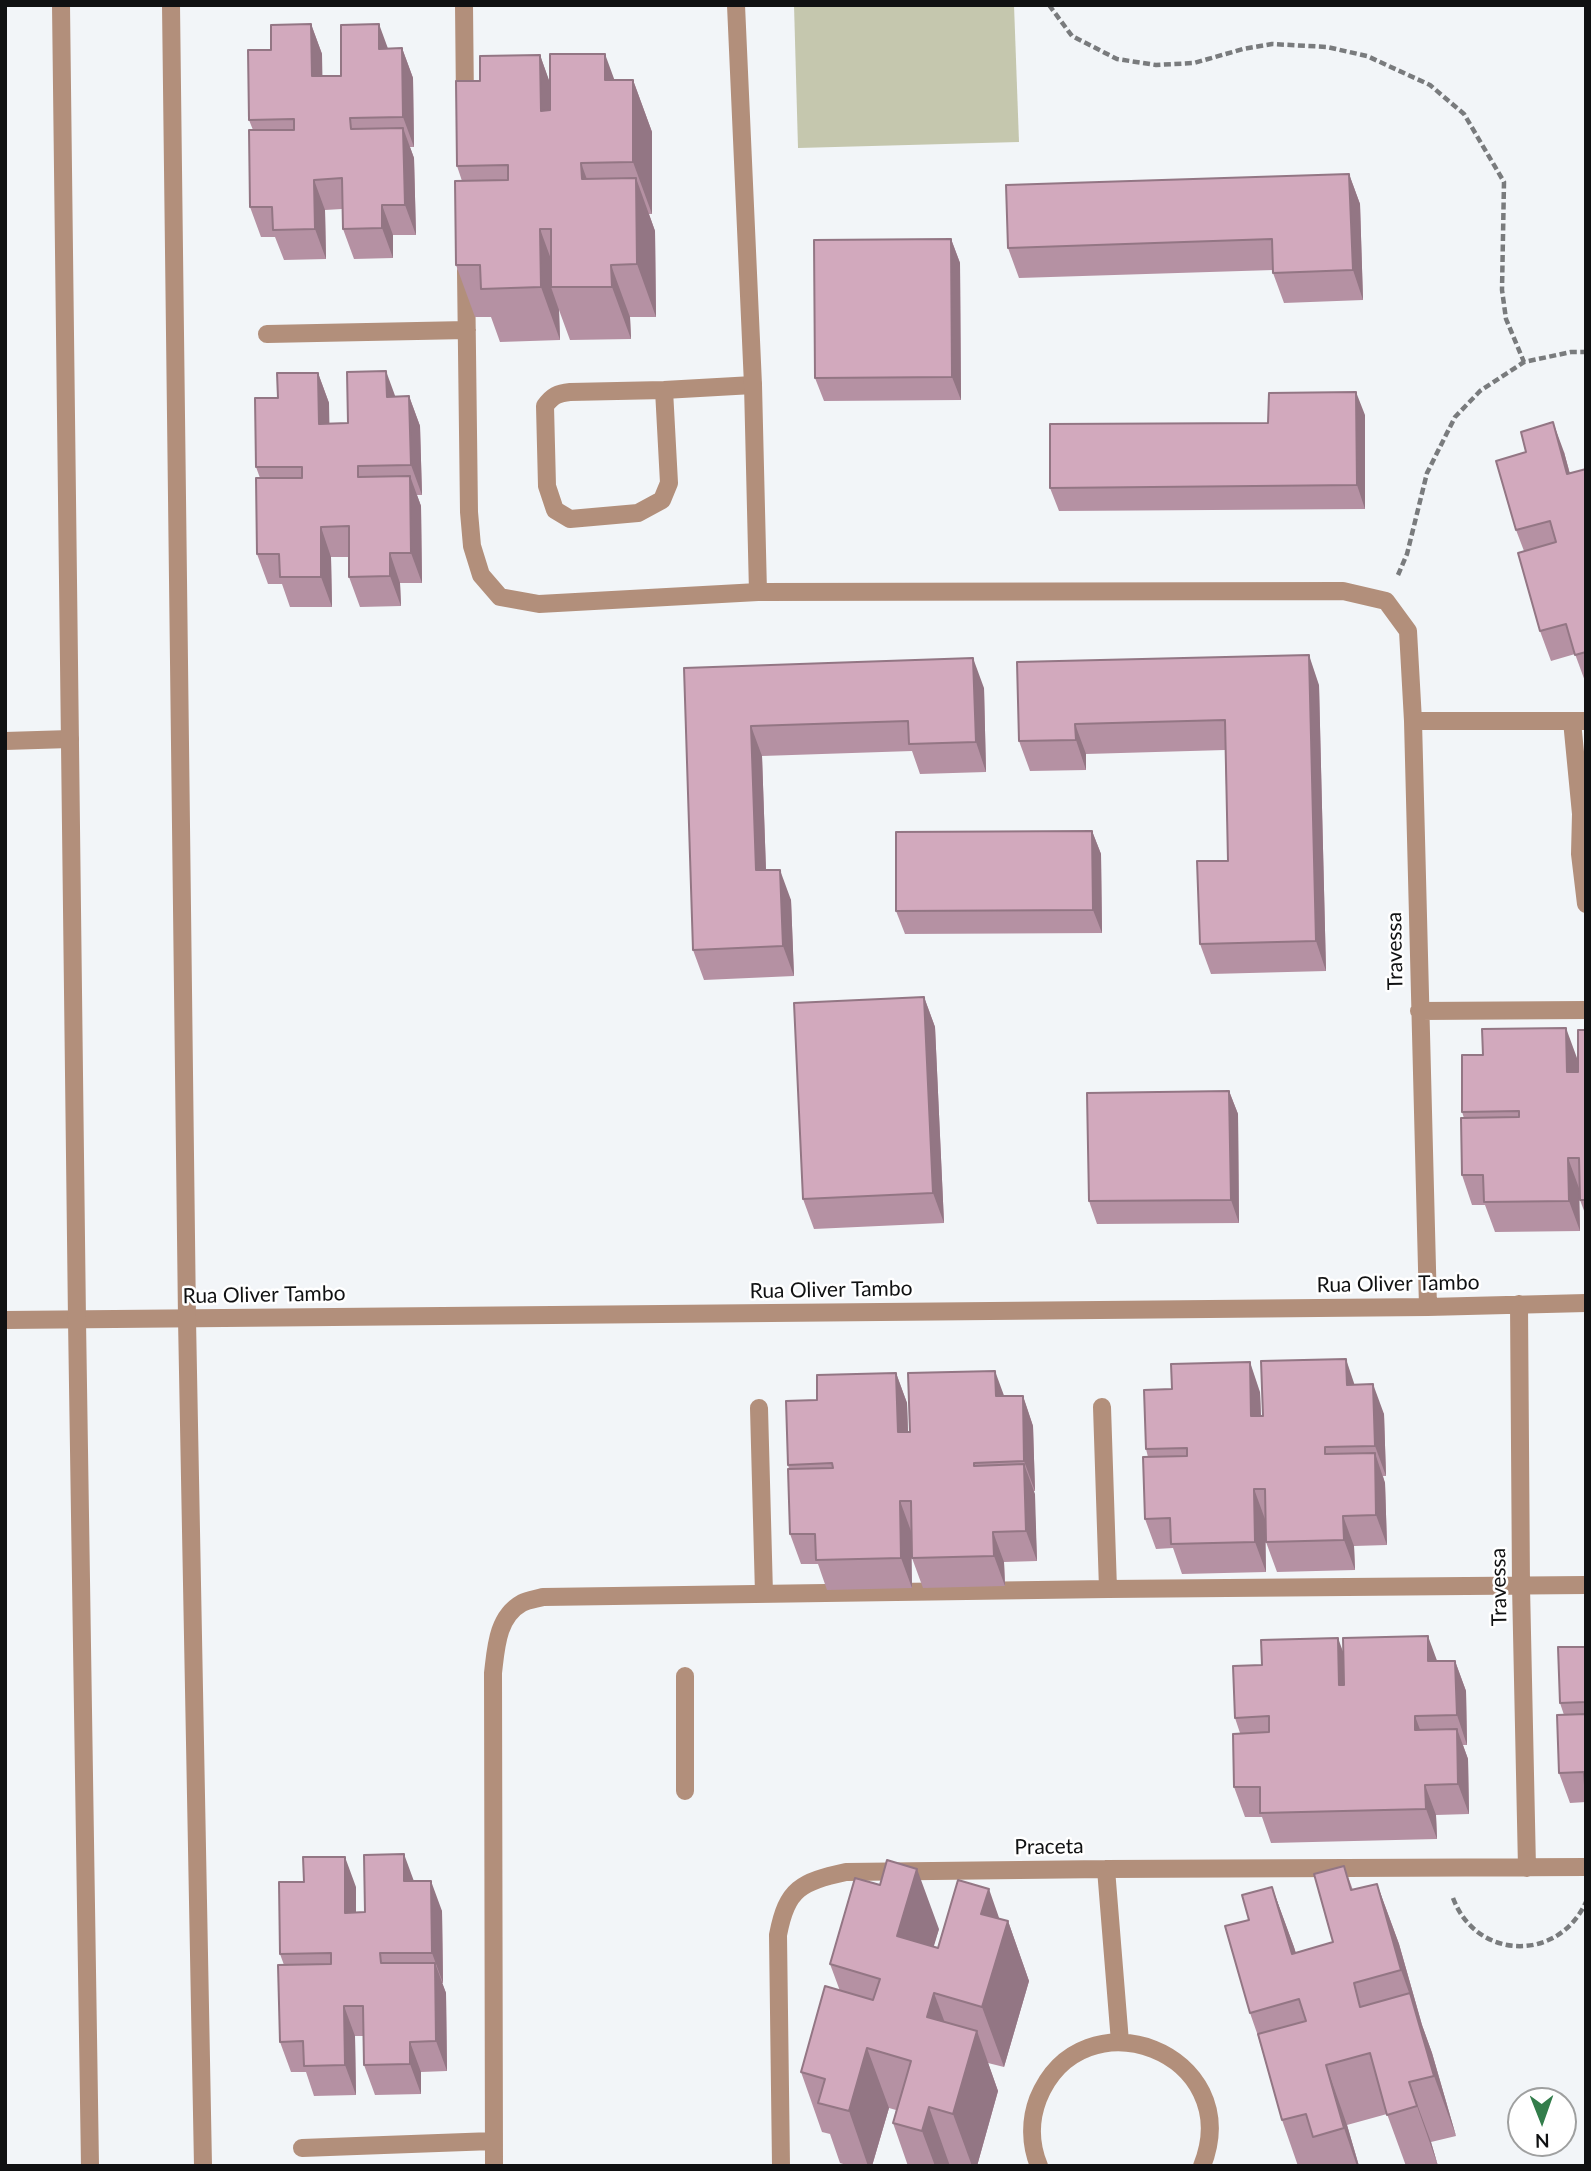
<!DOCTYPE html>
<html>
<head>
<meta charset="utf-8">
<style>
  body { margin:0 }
  #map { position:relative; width:1591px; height:2171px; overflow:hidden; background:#f2f5f8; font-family:Lato,sans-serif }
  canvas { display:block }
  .frame { position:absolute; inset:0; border:7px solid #101112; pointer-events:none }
  .north { position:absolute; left:1507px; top:2087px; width:70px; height:70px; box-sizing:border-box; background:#fff; border:2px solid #9fa0a0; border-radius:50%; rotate:179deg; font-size:19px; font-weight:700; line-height:28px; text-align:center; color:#101112 }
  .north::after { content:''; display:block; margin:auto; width:24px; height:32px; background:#337d4b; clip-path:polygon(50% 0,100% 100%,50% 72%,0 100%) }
</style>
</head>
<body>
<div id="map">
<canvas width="1591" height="2171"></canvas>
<div class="frame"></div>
<div class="north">N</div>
</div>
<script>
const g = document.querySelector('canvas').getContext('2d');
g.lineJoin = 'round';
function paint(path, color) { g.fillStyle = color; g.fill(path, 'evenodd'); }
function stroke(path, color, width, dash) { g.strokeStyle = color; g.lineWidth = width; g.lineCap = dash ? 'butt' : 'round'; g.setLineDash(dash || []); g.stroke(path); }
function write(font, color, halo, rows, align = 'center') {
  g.font = font + ' Lato,sans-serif'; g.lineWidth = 5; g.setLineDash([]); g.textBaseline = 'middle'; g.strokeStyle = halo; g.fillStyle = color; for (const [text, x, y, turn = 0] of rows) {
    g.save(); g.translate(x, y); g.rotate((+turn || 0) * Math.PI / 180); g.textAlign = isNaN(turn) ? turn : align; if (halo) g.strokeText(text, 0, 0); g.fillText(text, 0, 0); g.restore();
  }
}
paint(new Path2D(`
  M794,5H1014L1019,142L798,148Z`), '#c5c7ae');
stroke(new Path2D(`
  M1049,5L1072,36L1117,59L1156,65L1194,63L1243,49L1272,44L1327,47L1367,56L1430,85L1464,114L1504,182L1502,290L1506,319L1524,362
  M1398,575L1407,554L1427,473L1455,417L1480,391L1524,362L1571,352H1586
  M1453,1898C1476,1960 1558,1963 1586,1902`), '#797b7d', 4.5, [7, 3.5]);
stroke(new Path2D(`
  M664,390L669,483L662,500L638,513L570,519L555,510L547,486L545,406C552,396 558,393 570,392L664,390L753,385
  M1572,721L1581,814L1580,854L1586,904
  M685,1791V1676`), '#b28f7b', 18);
stroke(new Path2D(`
  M464,5L465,103
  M736,5L753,385L758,592
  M466,271L469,512L472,546L481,575L500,597L539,604L758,592L1343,591L1386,601L1408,631L1413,721L1428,1307
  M267,334L467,330
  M1413,721H1586
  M5,741L70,739
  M1419,1011L1586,1010
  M1519,1304L1521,1586L1527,1868
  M5,1320L1428,1307L1586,1303
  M1102,1407L1108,1589
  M759,1408L764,1594
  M1106,1869L1120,2042
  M302,2148L493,2141
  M494,2166L493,1673C496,1648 497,1617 522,1603C528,1600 536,1599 543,1597L1108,1589L1586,1585
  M781,2166L778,1935C787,1888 801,1882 846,1872L1106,1869L1586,1867
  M1039,2166C1030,2144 1030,2120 1038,2099C1082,1990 1247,2053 1202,2166`), '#b28f7b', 18);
stroke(new Path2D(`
  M61,5L77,1320L90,2166
  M171,5L187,1319L203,2166`), '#b28f7b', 18);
paint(new Path2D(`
  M311,24L322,54V76H341L388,49L402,48L413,78L414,147H410L414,158L416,235H393V258L354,259L343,229L342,209L325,210L326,259L284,260L275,237H261L250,207L253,130L249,120L271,50Z
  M540,55L550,84L633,80L652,132V214H649L655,231L656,317H630L631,339L570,340L559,310L560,340L500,342L491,317H475L456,265L462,181L457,166L480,81Z
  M1349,174L1360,204L1363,300L1284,303L1273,273V270L1019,278L1008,248Z
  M951,239L960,263L961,400L824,401L815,378Z
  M318,373L329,403V423H348L396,397L409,396L420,426L422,495H417L421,506L422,583H400L401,606L360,607L349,577V557H331L332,607H290L282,584H268L257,554L260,478L256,467L278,398Z
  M1365,415V509L1059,511L1050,488L1268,423Z
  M1526,452H1564L1570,474L1586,469V684L1575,654L1551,661L1540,631L1524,551L1516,530Z
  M1017,662L1319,685L1326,971L1211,974L1200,944L1228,861L1225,750L1086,754V770L1030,771L1019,741Z
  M684,668L984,688L986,772L920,774L912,751L762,756L766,870L791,900L794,976L704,980L693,950Z
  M1092,831L1101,854L1102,933L905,934L896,911Z
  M924,997L935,1027L944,1223L814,1229L803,1199Z
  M1586,1030V1216L1580,1200L1579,1188L1580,1231L1495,1232L1485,1205H1472L1462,1175L1464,1118L1462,1112L1577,1058V1072H1578Z
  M1229,1091L1238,1114L1239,1223L1097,1224L1089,1201Z
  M896,1373L907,1403L908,1432L1004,1396H1023L1033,1426L1035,1491H1034L1037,1561L1004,1562L1005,1586L923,1588L912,1558V1531H911L912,1588L827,1590L818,1564H801L790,1534L789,1469L788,1465L817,1400Z
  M1355,1385L1384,1414L1386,1476H1383L1385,1483L1387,1545L1354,1546L1355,1570L1277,1572L1266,1542V1519H1265L1266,1572L1182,1574L1173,1548L1156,1549L1145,1519L1148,1457L1146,1449L1172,1389L1260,1392L1261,1416Z
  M1586,1647V1802L1570,1803L1559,1773L1564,1715L1560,1703Z
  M1343,1652L1437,1661H1455L1466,1691L1467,1745H1463L1468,1759L1469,1814L1436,1815L1437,1839L1271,1843L1262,1817H1245L1234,1787L1240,1733L1235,1718L1262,1665Z
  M1344,1866L1353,1890L1377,1884L1399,1944L1422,2025L1432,2053L1456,2136L1431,2142L1438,2166H1406L1387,2114L1347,2125L1359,2166H1298L1282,2120L1258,2036L1250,2013L1249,1920L1272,1887L1296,1953L1333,1942Z
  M414,1881L442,1911L443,1983H442L446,1993L447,2071L421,2072V2094L375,2095L364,2065L363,2036H355L356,2095L314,2096L306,2072H291L280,2042L284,1965L280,1954L356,1887V1912H365Z
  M999,1919L1008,1921L1029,1981L1004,2067L988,2063L998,2091L977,2166H908L893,2123L896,2110L889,2108L872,2166H850L840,2163L830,2134L822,2132L801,2072L840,1991L830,1964L939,1929L933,1947L938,1948Z`), '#b591a3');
paint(new Path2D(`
  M311,24L322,54L323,106L312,76Z
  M379,24L390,54L379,49Z
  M402,48L413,78L414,147L403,117Z
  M605,54L624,106L605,80Z
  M540,55L559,108L560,163L541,111Z
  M633,80L652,132V214L633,162Z
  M403,128L414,158L416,235L405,205Z
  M581,163L600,215L582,179Z
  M1349,174L1360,204L1363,300L1353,270Z
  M636,178L655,231L656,317L637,264Z
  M314,180L325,210L326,259L315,229Z
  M382,205L393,235V258L382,228Z
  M540,229L559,281L551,287L559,310L560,340L541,287Z
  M951,239L960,263L961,400L952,377Z
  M611,265L630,317L631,339L612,287Z
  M386,371L397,401L387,397Z
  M318,373L329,403L330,454L319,424Z
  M1356,392L1365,415V509L1357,485Z
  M409,396L420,426L422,495L411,465Z
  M1553,422L1564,452L1578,504L1567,474Z
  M410,476L421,506L422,583L411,553Z
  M321,527L331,557L332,607L321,577Z
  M390,553L400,583L401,606L390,576Z
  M1309,655L1319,685L1326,971L1316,941Z
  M973,658L984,688L986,772L976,742Z
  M1075,724L1086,754V770L1076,740Z
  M751,726L762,756L767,900L756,870Z
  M1092,831L1101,854L1102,933L1093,910Z
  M780,870L791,900L794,976L783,946Z
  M924,997L935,1027L944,1223L933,1193Z
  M1566,1028L1577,1058L1578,1102L1567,1072Z
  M1229,1091L1238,1114L1239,1223L1231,1200Z
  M1568,1158L1579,1188L1580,1231L1569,1201Z
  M1346,1359L1356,1389L1347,1385Z
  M1250,1362L1260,1392L1262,1446L1251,1416Z
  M995,1371L1006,1401L996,1396Z
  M896,1373L907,1403L909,1462L898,1432Z
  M1373,1384L1384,1414L1386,1476L1375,1446Z
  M1023,1396L1033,1426L1035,1491L1024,1461Z
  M1375,1453L1385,1483L1387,1545L1376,1515Z
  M1024,1464L1035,1494L1037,1561L1026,1531Z
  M1254,1489L1265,1519L1266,1572L1255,1542Z
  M900,1501L911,1531L912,1588L901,1558Z
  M1343,1516L1354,1546L1355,1570L1344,1540Z
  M993,1532L1004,1562L1005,1586L994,1556Z
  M1428,1636L1439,1666L1428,1661Z
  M1338,1638L1349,1668L1350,1715L1339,1685Z
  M1455,1661L1466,1691L1467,1745L1457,1715Z
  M1415,1716L1426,1746L1415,1730Z
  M1457,1729L1468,1759L1469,1814L1458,1784Z
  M1425,1785L1436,1815L1437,1839L1426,1809Z
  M404,1854L415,1884L404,1881Z
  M345,1857L356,1887V1942L345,1913Z
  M917,1869L939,1929L919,1996L897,1936Z
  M431,1881L442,1911L443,1983L432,1953Z
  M1377,1884L1399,1944L1422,2025L1432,2053L1456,2136L1434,2076L1411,1998L1401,1970Z
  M1272,1887L1294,1947L1314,2014L1292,1954Z
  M989,1889L1004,1932L1008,1921L1029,1981L1004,2067L982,2007L981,1914Z
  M435,1963L446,1993L447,2071L436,2041Z
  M934,1993L956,2053L927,2017Z
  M344,2006L355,2036L356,2095L345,2065Z
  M977,2031L998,2091L977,2166H972L953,2114Z
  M410,2042L421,2072V2094L410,2064Z
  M867,2048L889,2108L872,2166H868L849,2111Z
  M1326,2065L1347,2125L1359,2166H1357L1344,2128Z
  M1409,2082L1431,2142L1438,2166L1417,2106Z
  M929,2107L950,2166H935L922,2131Z`), '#937684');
const building = new Path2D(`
  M311,24L312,76H341V25L379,24V49L402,48L403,117L350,118L351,129L403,128L405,205H382V228L343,229L342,178L314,180L315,229L273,230L272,207H250L249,130H294V119L249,120L248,50H271V25Z
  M550,54H605V80H633V162L581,163L582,179L636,178L637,264L611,265L612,287H551V229H540L541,287L481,289L480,265H456L455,181L508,180V165L457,166L456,81H480V56L540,55L541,111L550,110Z
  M1349,174L1353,270L1273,273L1272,239L1008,248L1006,185Z
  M951,239L952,377L815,378L814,240Z
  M386,371L387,397L409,396L411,465L358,466V477L410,476L411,553H390V576L349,577V526L321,527V577H280L279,554H257L256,478H302V467H256L255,398H278L277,373H318L319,424L348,423L347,372Z
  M1356,392L1357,485L1050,488V424L1268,423L1269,393Z
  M1553,422L1567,474L1586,469V652L1575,655L1566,624L1540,631L1518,553L1556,542L1550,521L1516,530L1496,461L1526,452L1521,432Z
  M1309,655L1316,941L1200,944L1197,861H1228L1225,720L1075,724L1076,740L1019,741L1017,662Z
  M973,658L976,742L909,744L908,721L751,726L756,870H780L783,946L693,950L684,668Z
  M1092,831L1093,910L896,911V832Z
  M924,997L933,1193L803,1199L794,1003Z
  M1566,1028L1567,1072H1578V1030H1586V1200H1580L1579,1158H1568L1569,1201L1484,1202L1483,1175H1462L1461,1118L1519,1117V1111L1462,1112V1055H1483L1482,1029Z
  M1229,1091L1231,1200L1089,1201L1087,1093Z
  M1346,1359L1347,1385L1373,1384L1375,1446L1325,1447V1454L1375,1453L1376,1515L1343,1516L1344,1540L1266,1542L1265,1489H1254L1255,1542L1171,1544L1170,1518L1145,1519L1143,1457L1187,1456V1448L1146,1449L1144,1390L1172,1389L1171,1364L1250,1362L1251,1416H1263L1261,1361Z
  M995,1371L996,1396H1023L1024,1461L974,1463V1466L1024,1464L1026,1531L993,1532L994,1556L912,1558L911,1501H900L901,1558L816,1560L815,1534H790L788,1469L833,1468L832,1463L788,1465L786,1401L817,1400V1375L896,1373L898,1432H910L908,1373Z
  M1428,1636V1661H1455L1457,1715L1415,1716V1730L1457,1729L1458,1784L1425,1785L1426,1809L1260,1813V1787H1234L1233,1734L1269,1732V1716L1235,1718L1233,1666L1262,1665L1261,1640L1338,1638L1339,1685H1344L1343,1638Z
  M1558,1647H1586V1702L1560,1703Z
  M1586,1714V1798L1584,1772L1559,1773L1557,1715Z
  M404,1854V1881H431L432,1953H380L381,1963H435L436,2041L410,2042V2064L364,2065L363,2006H344L345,2065L304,2066L303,2041L280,2042L278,1965L331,1964V1953L280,1954L279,1882H304L303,1857H345V1913L365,1912L364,1855Z
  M887,1860L917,1869L897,1936L938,1948L958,1880L989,1889L981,1914L1008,1921L982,2007L934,1993L927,2017L977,2031L953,2114L929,2107L922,2131L893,2123L911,2061L867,2048L849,2111L818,2103L825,2079L801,2072L825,1986L873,2000L880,1979L830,1964L855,1878L880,1885Z
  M1344,1866L1351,1890L1377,1884L1401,1970L1354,1983L1360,2007L1410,1993L1434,2076L1409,2082L1417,2106L1387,2115L1370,2053L1326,2065L1344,2128L1313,2137L1306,2114L1282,2120L1258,2034L1306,2021L1299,1999L1250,2013L1225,1926L1249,1920L1242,1895L1272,1887L1292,1954L1333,1942L1314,1874Z`);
paint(building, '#d2a9bd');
stroke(building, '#937684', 2);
write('21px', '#101112', '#fff', [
  ["Travessa",1395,951,-91],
  ["Rua Oliver Tambo",1398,1284,-1],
  ["Rua Oliver Tambo",831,1290,-1],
  ["Rua Oliver Tambo",264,1295,-1],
  ["Travessa",1499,1587,-91],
  ["Praceta",1049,1847,-1]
]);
</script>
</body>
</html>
